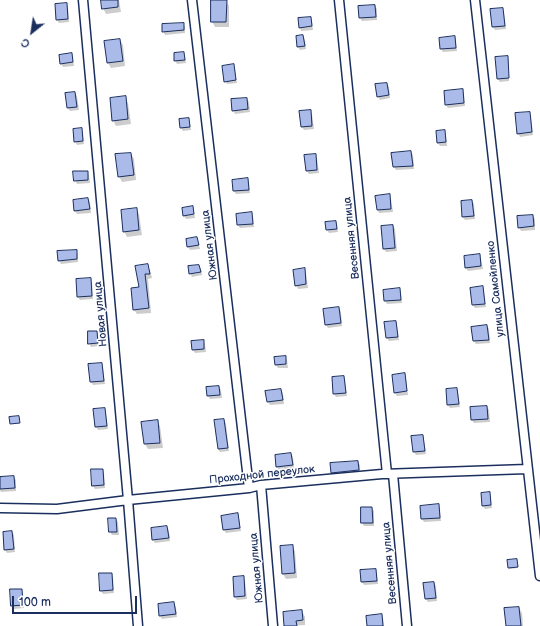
<!DOCTYPE html>
<html>
<head>
<meta charset="utf-8">
<style>
  body { margin:0 }
  #map { position:relative; width:540px; height:626px; overflow:hidden; background:#fff; font-family:"Balsamiq Sans",sans-serif }
  canvas { display:block }
  .north { position:absolute; left:12px; top:12px; width:40px; height:40px; -webkit-text-stroke:3px #fff; paint-order:stroke; rotate:210deg; font-size:11px; font-weight:700; line-height:16px; text-align:center; color:#1b2f5e }
  .north::after { content:''; display:block; margin:auto; width:14px; height:18px; background:#1b2f5e; clip-path:polygon(50% 0,100% 100%,50% 72%,0 100%) }
  .scale { position:absolute; left:12px; top:596px; width:125px; height:18px; box-sizing:border-box; border:2px solid #1b2f5e; border-top:0; padding-left:5px; font-size:12px; line-height:14px; white-space:nowrap; color:#1b2f5e; -webkit-text-stroke:3px #fff; paint-order:stroke }
</style>
</head>
<body>
<div id="map">
<canvas width="540" height="626"></canvas>
<div class="north">С</div>
<div class="scale">100 m</div>
</div>
<script>
const g = document.querySelector('canvas').getContext('2d');
g.lineJoin = 'round';
function paint(path, color) { g.fillStyle = color; g.fill(path, 'evenodd'); }
function stroke(path, color, width, dash) { g.strokeStyle = color; g.lineWidth = width; g.lineCap = dash ? 'butt' : 'round'; g.setLineDash(dash || []); g.stroke(path); }
function write(font, color, halo, rows, align = 'center') {
  g.font = font + ' "Balsamiq Sans",sans-serif'; g.lineWidth = 3; g.setLineDash([]); g.textBaseline = 'middle'; g.strokeStyle = halo; g.fillStyle = color; for (const [text, x, y, turn = 0] of rows) {
    g.save(); g.translate(x, y); g.rotate((+turn || 0) * Math.PI / 180); g.textAlign = isNaN(turn) ? turn : align; if (halo) g.strokeText(text, 0, 0); g.fillText(text, 0, 0); g.restore();
  }
}
paint(new Path2D(`
  M102,0H119L121,12L106,14L103,8Z
  M226,1L229,6V27H215L212,21Z
  M66,4L68,7L69,22L59,23L57,20Z
  M375,6L377,9V20L362,21L360,18Z
  M502,9L504,12L506,29L495,30L493,27Z
  M310,18L312,21L313,30L301,31L300,27Z
  M183,24L185,27V33L165,35L163,31Z
  M303,36L305,40L306,49L300,50L298,47Z
  M455,37L456,41L457,51L443,52L441,49L440,39Z
  M120,40L123,45L125,66L111,68L108,63Z
  M183,53L185,56L186,63L177,64L175,60Z
  M71,54L73,58L74,66L63,67L61,64Z
  M507,57L508,59H507L509,81L500,82L498,79Z
  M233,65L235,69L237,83L227,84L225,81Z
  M387,84L389,87L390,98L380,100L378,96Z
  M462,91L464,94L465,106L448,108L446,105Z
  M75,93L77,96L79,110L70,111L68,108L66,94Z
  M125,98L128,103L131,124L116,126L113,120Z
  M247,99L249,102L250,112L235,114L233,110Z
  M310,111L312,114L314,129L304,130L302,127Z
  M529,113L531,116L533,135L520,137L518,133Z
  M188,119L190,122L191,130L183,131L181,128Z
  M81,129L83,132L84,144L77,145L75,141Z
  M444,131L446,135L447,146H440L438,143L437,132Z
  M411,152L413,155L414,169L396,170L394,167L392,154Z
  M131,154L134,159L136,180L122,182L119,176Z
  M315,155L317,158L319,173L309,174L307,171Z
  M87,172L89,175L90,183L77,184L75,180Z
  M247,179L249,182L250,193L236,194L234,191L233,181Z
  M389,196L391,199L393,212L379,213L378,210L376,197Z
  M88,199L90,202L91,213L77,214L75,211Z
  M472,201L474,204L475,219L465,220L463,217L462,202Z
  M192,207L194,211L195,218L186,219L184,216Z
  M136,209L139,214L142,235L127,237L124,231Z
  M251,213L253,216L254,227L240,228L238,225Z
  M533,216L535,219V230L521,231L519,227Z
  M335,222L337,225L338,232L329,233L327,230Z
  M393,226L395,229L397,251L386,252L384,249Z
  M197,239L198,242L200,249L190,250L188,247L187,240Z
  M76,251L78,254V262L61,264L59,260Z
  M479,255L481,259L483,269L468,271L466,268Z
  M147,265L150,270L152,278L148,279L151,313L137,314L134,310L140,288Z
  M199,266L201,269L202,275L192,277L190,273Z
  M304,269L306,273L308,288L298,289L296,285Z
  M90,279L92,282L93,299L80,300L78,297Z
  M482,287L484,291L486,307L475,308L473,305Z
  M399,290L401,293L402,303L387,304L385,301V291Z
  M339,308L341,312L342,326L328,328L326,325Z
  M396,322L397,325L399,340L389,341L387,338Z
  M487,326L489,329L490,343L476,344L474,341L473,328Z
  M97,332L98,335L99,346L91,347L89,343Z
  M203,341L205,344L206,352L195,353L193,350Z
  M285,357L287,360L288,368H278L276,365L275,358Z
  M101,364L103,367L105,384L93,385L91,382Z
  M404,374L406,378L408,395L397,396L395,393Z
  M343,377L345,380L347,396L336,397L334,394Z
  M219,387L221,390L222,398L210,399L208,396V388Z
  M457,389L458,392L460,407L450,408L448,405L447,390Z
  M281,390L283,393L284,404L270,405L268,402L266,392Z
  M487,407L489,410L490,422L474,423L472,420Z
  M95,409H105L106,412L108,429L98,430L96,427Z
  M224,420L226,424L229,451L220,452L218,449Z
  M157,421L160,426L163,448L148,449L145,444L142,423Z
  M422,436L424,440L426,454L416,455L414,452L412,437Z
  M291,454L293,457L294,468L279,470L277,467Z
  M358,462L360,465V474L333,476L332,472Z
  M102,470L104,473L105,488L95,489L93,486Z
  M14,477L16,480V491L1,492L0,490V478Z
  M489,493L491,497L492,508L485,509L483,506Z
  M438,505L440,509L441,521L424,522L422,519Z
  M372,508L374,511V526H364L362,523Z
  M237,515L239,518L241,531L226,533L224,530L223,516Z
  M109,519H116L118,522L119,535H112L110,532Z
  M167,527L169,531L170,541L155,543L153,540Z
  M12,532L14,535L15,552L7,553L5,550Z
  M292,546L295,551L297,578L286,579L283,574L281,547Z
  M517,562L518,568L509,569V568Z
  M375,570L377,573L378,584L364,585L362,582Z
  M111,574L113,577L114,593L103,594L101,591Z
  M243,577L245,581L247,599L237,600L235,597Z
  M434,583L436,586L437,601L428,602L426,599Z
  M21,590L23,593L24,608L14,609L12,606Z
  M174,603L176,607L177,617L162,619L160,616Z
  M519,608L522,613L523,626H507Z
  M302,611L305,617V625L285,626Z
  M381,615L383,618L384,626H368Z`), '#0003');
const building = new Path2D(`
  M101,0H118V7L102,9Z
  M211,0H227L226,22H211Z
  M67,3L68,19L56,20L55,4Z
  M375,5L376,17L359,18L358,6Z
  M503,8L505,26L492,27L490,9Z
  M311,17L312,26L299,28L298,18Z
  M184,23V30L162,32V24Z
  M303,35L305,46L297,47L296,36Z
  M455,36L456,48L440,49L439,38Z
  M120,39L123,61L107,63L104,41Z
  M184,52L185,60L174,61V53Z
  M72,53L73,62L60,64L59,55Z
  M508,56L509,78L497,79L495,57Z
  M234,64L236,80L224,82L222,66Z
  M387,83L389,95L377,97L375,84Z
  M463,89L464,103L445,105L444,91Z
  M75,92L77,107L67,108L65,93Z
  M126,96L128,119L112,121L110,98Z
  M247,98L248,109L232,111L231,99Z
  M311,110L312,126L301,127L299,111Z
  M530,112L532,132L517,134L515,113Z
  M189,118L190,127L180,128L179,119Z
  M82,128L83,141L74,142L73,129Z
  M445,130L446,142L437,143L436,131Z
  M411,151L413,166L393,167L391,153Z
  M131,153L134,175L118,177L115,154Z
  M316,154L317,170L306,171L304,155Z
  M73,171H88V180L74,181Z
  M248,178L249,190L233,191L232,180Z
  M390,194L391,209L377,210L375,196Z
  M88,198L90,209L74,211L73,200Z
  M472,200L474,216L462,217L461,201Z
  M193,206L194,214L183,216L182,208Z
  M137,208L139,230L123,232L121,210Z
  M252,212L253,224L237,225L236,214Z
  M533,215L534,226L518,228L517,216Z
  M336,221L337,229L326,230L325,222Z
  M393,225L395,248L383,249L381,226Z
  M197,237L199,245L187,247L186,239Z
  M77,250V259L58,261L57,251Z
  M480,254L481,266L465,268L464,256Z
  M148,264L150,274H145L149,308L133,310L131,288L139,287L135,266Z
  M199,265L201,272L189,274L188,266Z
  M305,268L306,284L295,286L293,270Z
  M91,278L92,296L77,297L76,279Z
  M483,286L485,304L472,305L470,288Z
  M400,288L401,300L384,301L383,290Z
  M339,307L341,323L325,325L323,309Z
  M396,321L398,337L386,338L384,322Z
  M487,325L489,340L473,341L471,327Z
  M88,331H97L98,343L88,344Z
  M204,340V349L192,350L191,341Z
  M286,356V364L275,365L274,357Z
  M102,363L104,381L90,382L88,364Z
  M405,373L407,391L394,393L392,375Z
  M344,376L346,393L333,394L332,377Z
  M219,386L220,395L207,396L206,387Z
  M457,388L459,404L447,405L446,389Z
  M281,389L283,400L267,402L265,391Z
  M487,406L488,419L471,420L470,407Z
  M105,408L107,426L95,427L93,409Z
  M19,416L20,423L10,424L9,417Z
  M224,419L228,448L218,449L214,420Z
  M158,420L160,443L144,444L141,422Z
  M423,435L425,451L413,452L411,436Z
  M291,453L293,465L276,467L275,455Z
  M358,461L359,470L331,473L330,463Z
  M91,469H103L104,485L92,486Z
  M14,476L15,488L0,489V477Z
  M490,492L491,505L482,506L481,493Z
  M439,504L440,518L421,519L420,506Z
  M361,507H372L373,523H361Z
  M238,513L240,528L223,530L221,516Z
  M108,518H116L117,532H109Z
  M167,526L169,538L152,540L151,528Z
  M12,531L14,549L4,550L3,532Z
  M293,545L295,573L282,574L280,546Z
  M517,559L518,567L508,568L507,560Z
  M376,569L377,581L361,582L360,570Z
  M99,573H112L113,590L100,591Z
  M244,576L245,596L234,597L233,577Z
  M434,582L436,598L425,599L423,583Z
  M10,589H22L23,605L11,606Z
  M174,602L176,614L159,616L158,604Z
  M519,607L521,626H506L504,608Z
  M302,610L303,620L296,621L297,626H284L283,612Z
  M382,614L383,626H367L366,616Z`);
paint(building, '#aabbea');
stroke(building, '#1b2f5e', 1);
const minor = new Path2D(`
  M83,0L128,500L138,626
  M192,0L249,488
  M339,0L387,474
  M475,0L540,576
  M393,474L407,626
  M261,485L273,626
  M0,508L57,509L128,500L249,488L261,485L382,474L527,469`);
stroke(minor, '#1b2f5e', 11);
stroke(minor, '#fff', 8);
write('11px', '#1b2f5e', '#fff', [
  ["Весенняя улица",352,238,-96],
  ["Южная улица",210,245,-97],
  ["улица Самойленко",496,289,-96],
  ["Новая улица",101,314,-95],
  ["Проходной переулок",262,475,-6],
  ["Весенняя улица",390,563,-95],
  ["Южная улица",257,568,-95]
]);
</script>
</body>
</html>
